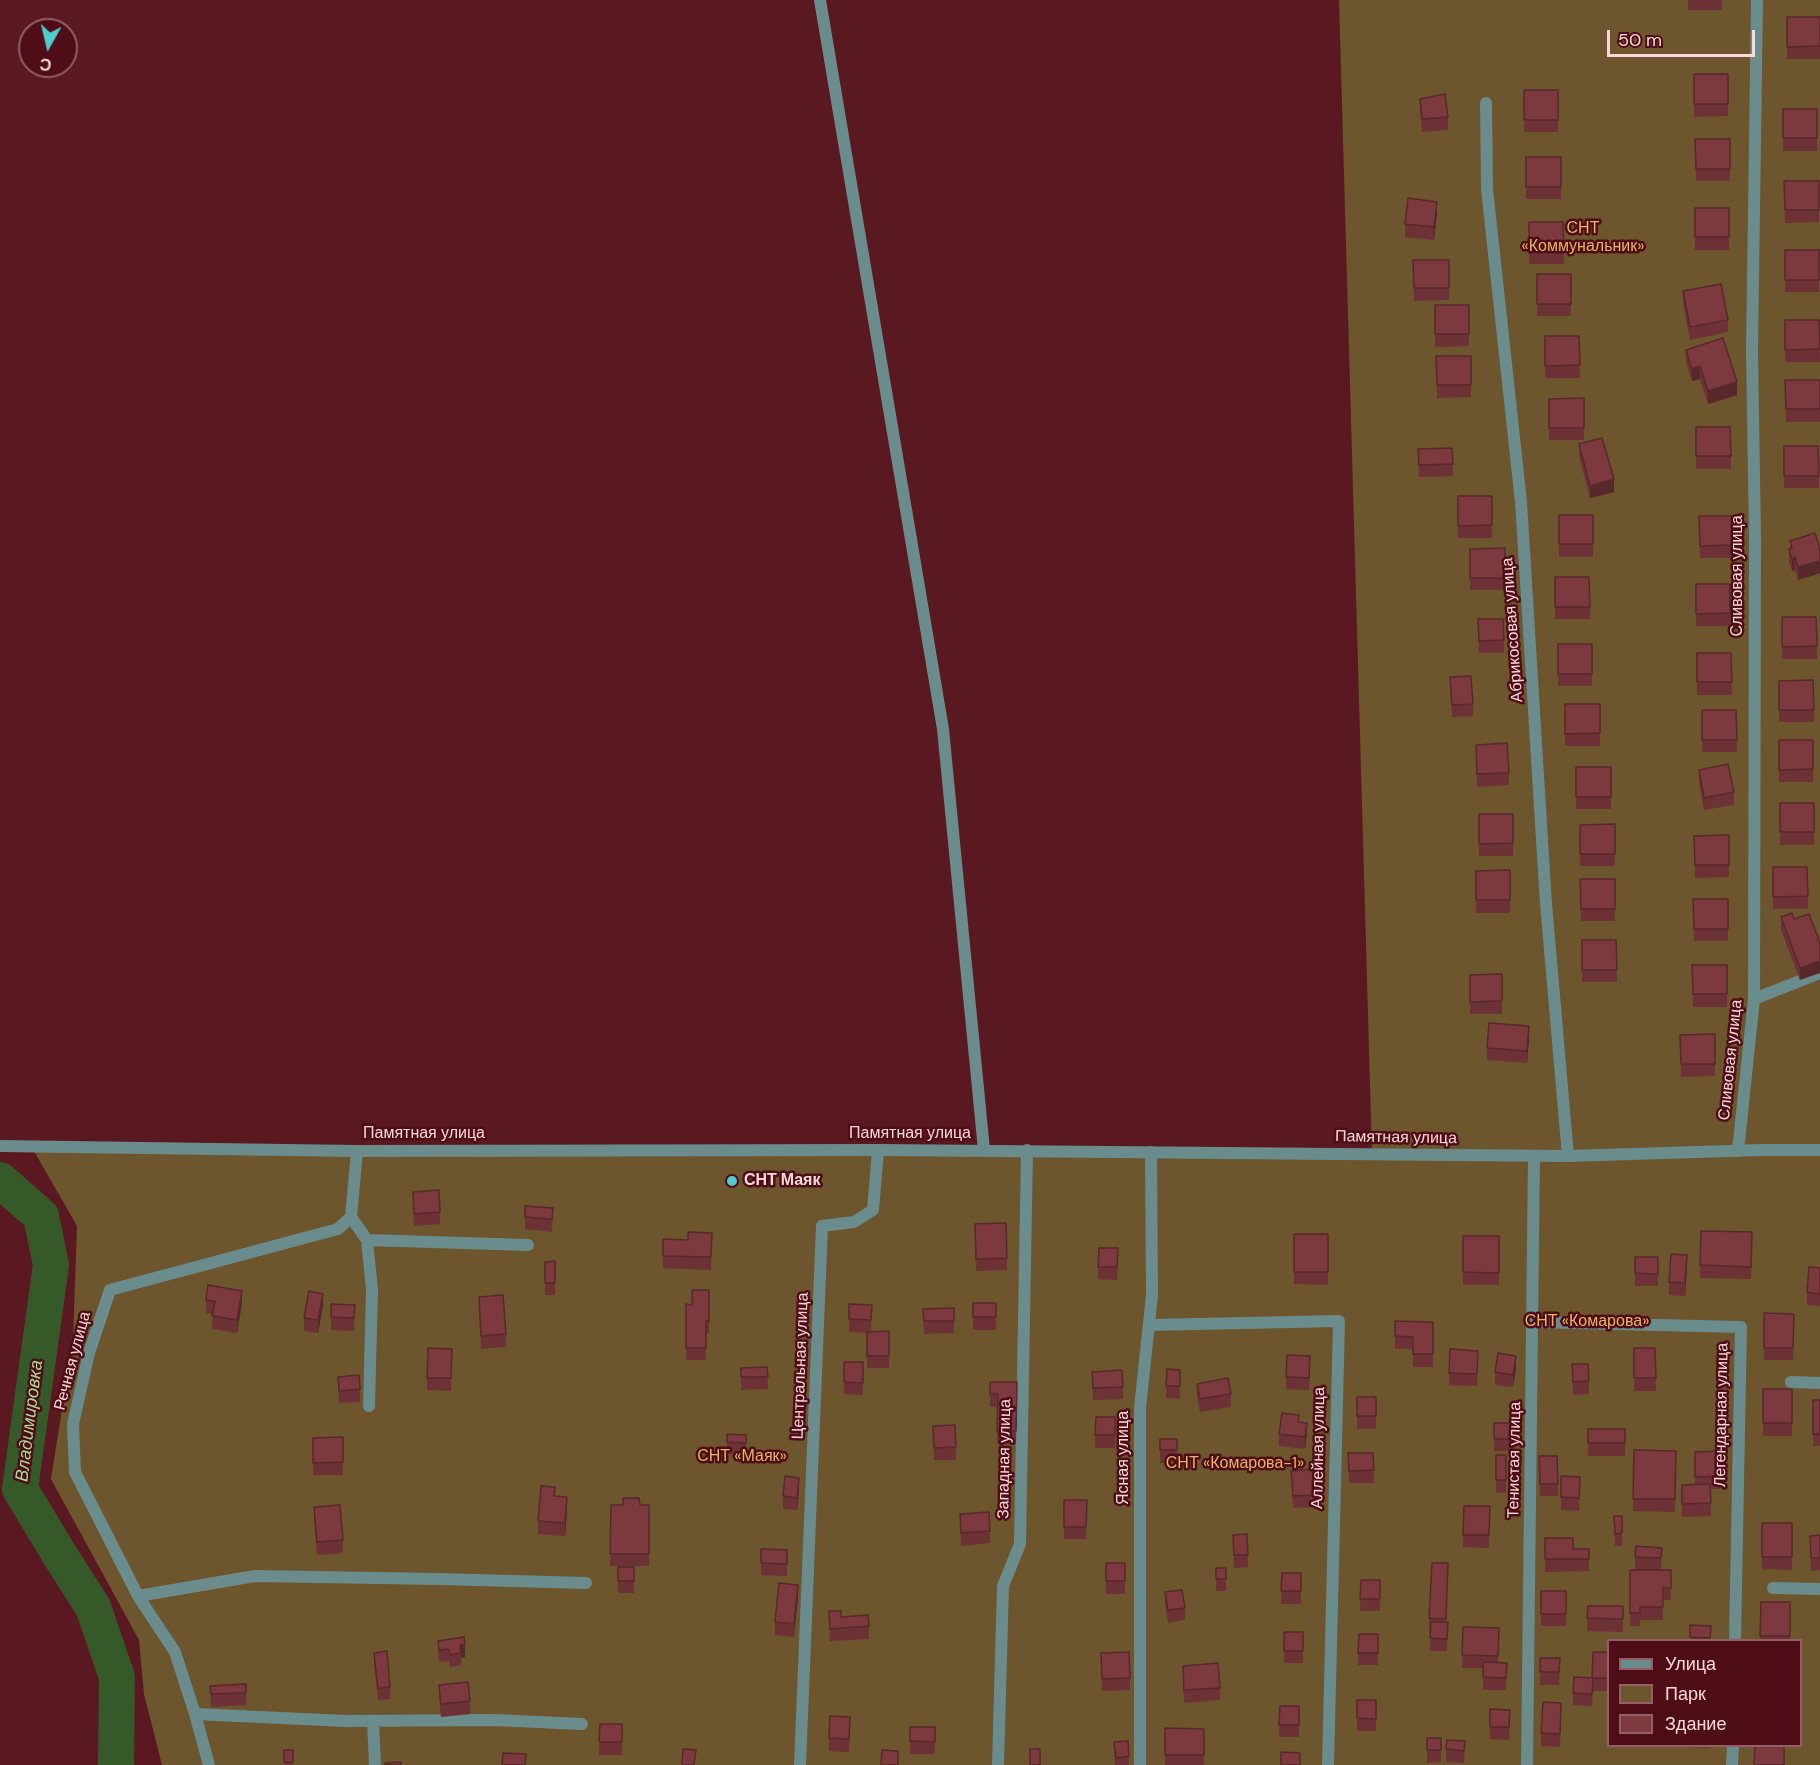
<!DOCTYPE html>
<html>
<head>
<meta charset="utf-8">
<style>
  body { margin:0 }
  #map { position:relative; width:1820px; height:1765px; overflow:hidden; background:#5a1920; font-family:"DM Sans",sans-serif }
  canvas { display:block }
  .legend { position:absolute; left:1607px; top:1639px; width:195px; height:108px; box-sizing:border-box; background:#4e0d17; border:2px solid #935e64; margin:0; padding:8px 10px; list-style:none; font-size:18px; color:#fad8d8 }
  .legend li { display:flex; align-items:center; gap:12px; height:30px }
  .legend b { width:30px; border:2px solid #935e64 }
  .north { position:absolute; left:18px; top:18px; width:60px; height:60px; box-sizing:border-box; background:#4e0d17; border:2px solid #935e64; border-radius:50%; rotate:188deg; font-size:16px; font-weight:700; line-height:24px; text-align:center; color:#fad8d8 }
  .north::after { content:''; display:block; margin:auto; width:21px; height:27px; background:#52ccd0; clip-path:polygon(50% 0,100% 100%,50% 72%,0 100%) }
  .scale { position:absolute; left:1607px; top:30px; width:148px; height:27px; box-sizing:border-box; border:3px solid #fad8d8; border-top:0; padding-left:8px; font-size:18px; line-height:21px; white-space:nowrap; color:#fad8d8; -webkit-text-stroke:4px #4e0d17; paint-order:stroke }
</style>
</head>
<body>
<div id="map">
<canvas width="1820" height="1765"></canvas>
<ul class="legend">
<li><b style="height:8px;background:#6a8c8c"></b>Улица</li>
<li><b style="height:16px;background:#6d552d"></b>Парк</li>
<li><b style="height:16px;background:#7d3a3e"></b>Здание</li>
</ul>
<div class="north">С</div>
<div class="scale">50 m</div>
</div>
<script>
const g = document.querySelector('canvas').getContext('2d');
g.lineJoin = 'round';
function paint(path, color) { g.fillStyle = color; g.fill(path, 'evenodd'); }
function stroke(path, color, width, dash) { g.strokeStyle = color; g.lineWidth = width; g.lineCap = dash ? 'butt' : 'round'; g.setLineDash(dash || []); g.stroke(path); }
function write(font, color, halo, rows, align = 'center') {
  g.font = font + ' "DM Sans",sans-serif'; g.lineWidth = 5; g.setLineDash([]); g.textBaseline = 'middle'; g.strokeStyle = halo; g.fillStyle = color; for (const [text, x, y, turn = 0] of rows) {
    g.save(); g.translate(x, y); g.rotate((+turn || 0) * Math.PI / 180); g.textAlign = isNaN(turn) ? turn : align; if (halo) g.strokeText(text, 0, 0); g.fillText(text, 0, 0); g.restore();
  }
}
paint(new Path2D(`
  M1339,0H1820V1765H162L144,1694L139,1640L51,1479L73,1340L77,1226L31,1146L1372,1154ZM1608,1640H1800V1746H1608Z`), '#6d552d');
stroke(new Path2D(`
  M0,1180L41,1216L51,1265L20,1489L61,1557L93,1607L117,1677L116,1765`), '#365929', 36);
stroke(new Path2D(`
  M820,0L943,729L984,1150
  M1486,103L1487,189L1521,502L1546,904L1568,1156
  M1754,999L1820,973
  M1738,1151L1754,999L1755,538L1752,351L1757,0
  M351,1217L367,1240L372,1290L369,1406
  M367,1240L528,1245
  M1533,1322L1741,1327L1735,1640
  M1149,1325L1339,1321L1328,1765
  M1791,1382L1820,1383
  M1773,1588L1820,1589
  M138,1596L255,1576L439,1579L586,1583
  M195,1714L346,1721L494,1720L582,1724
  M373,1721L375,1765
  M209,1765L195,1714L175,1652L138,1596L75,1472L73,1424L89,1353L110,1290L338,1229L351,1217L357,1151
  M800,1765L822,1226L854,1222L873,1210L878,1150
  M998,1765L1003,1586L1020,1544L1027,1150
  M1140,1765V1408L1152,1295L1151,1152
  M1527,1765L1534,1156
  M1732,1765L1733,1746`), '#6a8c8c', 12);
stroke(new Path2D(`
  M0,1146L357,1151L878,1150L1568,1156L1761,1150H1820`), '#6a8c8c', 12);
paint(new Path2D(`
  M1688,0H1722V10H1688Z
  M1787,17H1820V59H1787Z
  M1694,74H1728V116L1694,117Z
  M1524,90H1558V132H1524Z
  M1420,99L1448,117V130L1422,132L1420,111Z
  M1783,109H1817V151H1783Z
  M1695,139H1730V181H1696Z
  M1526,157H1561V199H1526Z
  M1784,181H1819V222L1785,223Z
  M1695,208H1729V250H1695Z
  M1437,214L1434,240L1405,237V224Z
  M1529,222H1563L1564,264H1529Z
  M1785,250H1819V292H1785Z
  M1413,260H1449V300L1414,301Z
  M1537,274H1571V316H1537Z
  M1683,291L1728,320V332L1690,340L1683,304Z
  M1435,305H1469V346L1435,347Z
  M1785,320H1819L1820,362H1785Z
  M1545,336H1579L1580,378H1545Z
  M1686,350L1737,395L1708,404L1700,379L1692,381L1686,362Z
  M1436,356H1471V397L1437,398Z
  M1785,380H1820V422H1786Z
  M1584,398V440H1549V399Z
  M1696,427H1730L1731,469H1696Z
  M1579,444L1614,492L1590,498L1579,456Z
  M1784,446H1818L1819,488H1784Z
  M1452,448L1453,476L1419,477L1418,449Z
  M1458,496H1492V538H1458Z
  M1559,515H1593V557H1559Z
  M1699,516H1734V558H1700Z
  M1790,541L1820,549V573L1798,580L1795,570L1792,571L1789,562V549H1790Z
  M1505,548V590H1470V549Z
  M1555,577H1589L1590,619H1555Z
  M1696,584H1730V626H1696Z
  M1782,617H1816L1817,659H1782Z
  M1478,619L1504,640V653H1479Z
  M1558,644H1592V686H1558Z
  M1697,653H1731L1732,695H1697Z
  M1450,677L1473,704V716L1452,717Z
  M1813,680L1814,722H1779V681Z
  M1565,704H1600V746H1565Z
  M1702,710H1736L1737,752H1702Z
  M1779,740H1813V782H1779Z
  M1476,745L1509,773V785L1477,787Z
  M1576,767H1611V809H1576Z
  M1699,770L1734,792V805L1704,810L1699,782Z
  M1780,803H1814V845H1780Z
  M1479,814H1513V856H1479Z
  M1615,824V866H1580V825Z
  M1729,835V877L1695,878L1694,836Z
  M1773,867H1807L1808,909H1773Z
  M1510,870V913H1476V871Z
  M1580,879H1615V921H1581Z
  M1693,899H1728V941H1694Z
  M1781,917L1794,919L1819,943L1800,980L1781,930Z
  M1582,940H1616L1617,982H1582Z
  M1692,965H1727V1007H1693Z
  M1502,974V1014H1470V975Z
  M1715,1034V1076L1681,1077L1680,1035Z
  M1529,1038L1527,1063L1487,1060V1048Z
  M413,1192L440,1212V1224L414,1226Z
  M553,1208L552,1232L525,1229V1217Z
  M975,1224L1007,1258V1270L976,1271Z
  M1752,1232L1751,1279L1700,1278V1265Z
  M712,1233L711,1270L663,1268V1239L688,1240Z
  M1294,1234H1328V1285L1294,1284Z
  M1499,1236V1285H1463V1272Z
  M1118,1248L1117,1280L1098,1279V1267Z
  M1635,1257H1658V1286H1635Z
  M545,1262L555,1283V1295H545Z
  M1687,1267L1685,1296L1669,1295V1282Z
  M1820,1268V1306L1807,1305V1292Z
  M709,1290V1333H706V1360H686V1304L692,1305Z
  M479,1297L506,1334V1347L481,1349Z
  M206,1300L242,1303L237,1333L212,1329L213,1314L206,1313Z
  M973,1303L996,1317V1330H973Z
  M331,1304L355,1305L354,1331L331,1330Z
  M849,1304L872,1305L871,1332L889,1331V1368H867V1333L849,1332Z
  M323,1306L318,1333L304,1331V1318Z
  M954,1308V1333L924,1334L923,1309Z
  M1764,1313L1794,1314L1793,1360H1764Z
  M1395,1321L1433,1322V1367H1413V1349H1395Z
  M428,1348L452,1349L451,1391L427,1390Z
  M1634,1348H1655L1656,1391H1634Z
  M844,1362H863V1395L844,1394Z
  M1478,1363L1477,1386L1449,1385V1373Z
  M1572,1364L1589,1381V1394L1573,1395Z
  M767,1367L768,1389L741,1390V1368Z
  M1310,1369L1309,1390L1286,1389V1377Z
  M1516,1369L1513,1387L1495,1385V1372Z
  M1180,1370V1399L1166,1398V1386Z
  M1092,1372L1123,1387V1399L1093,1400Z
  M338,1377L360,1389V1402L339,1403Z
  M990,1382H1017L1016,1444H997L998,1407H990Z
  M1197,1384L1231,1394V1407L1200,1412L1197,1396Z
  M1763,1389H1792V1436H1763Z
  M1357,1397H1376V1429H1357Z
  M1813,1400H1820V1446H1813Z
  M1096,1417H1115V1448H1095Z
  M1299,1422L1307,1435L1305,1449L1279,1446V1434Z
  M1494,1423H1514V1451H1494Z
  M955,1425L956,1460H934L933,1426Z
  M1588,1429H1625V1456H1588Z
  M727,1434L746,1435V1455L727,1454Z
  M343,1437V1475H313V1438Z
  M1160,1439H1177V1462L1160,1463Z
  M1634,1450L1676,1451L1675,1512L1633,1511Z
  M1720,1451V1489H1710L1711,1516L1682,1517V1485H1695V1452Z
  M1348,1453H1373L1374,1483H1349Z
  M1496,1455H1506V1493H1496Z
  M1539,1456H1557L1558,1496H1540Z
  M1291,1471L1316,1495V1507L1293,1508Z
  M799,1490L797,1510L783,1509V1496Z
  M1580,1490L1579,1511L1561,1510V1497Z
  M555,1496L567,1510L565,1536L538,1534V1521Z
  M1064,1500H1087L1086,1539H1064Z
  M611,1505H649V1566H610Z
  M1464,1506H1490L1489,1548L1463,1547Z
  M314,1507L343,1540V1553L317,1555L314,1520Z
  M960,1514L990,1531V1543L961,1546Z
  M1614,1516H1622V1546H1615Z
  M1792,1523V1570L1762,1569V1557Z
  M1233,1535L1248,1555V1567L1234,1568Z
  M1820,1535V1570L1811,1571L1810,1536Z
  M1545,1538L1573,1549H1589V1571L1545,1572Z
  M1662,1548L1661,1570H1671V1600H1663V1620H1640V1626H1630V1570H1635V1557Z
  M761,1549L787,1550V1576L761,1575Z
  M1106,1563H1125V1594H1106Z
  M618,1567H634V1593H618Z
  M1216,1568H1226V1591H1216Z
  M1282,1573H1301V1604H1281Z
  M1448,1576L1446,1622H1448L1447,1651H1430L1431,1631H1429V1618Z
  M1361,1580H1380V1611H1360Z
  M1541,1591H1566V1626H1541Z
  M1165,1592L1185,1608V1620L1168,1623L1165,1605Z
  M798,1597L794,1637L775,1635V1622Z
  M1761,1602H1790V1641H1760Z
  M1588,1606H1623V1632L1587,1631Z
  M829,1611L841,1617L869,1626V1639L830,1641Z
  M1690,1625L1711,1626V1641H1690Z
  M1463,1627L1499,1628L1498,1663H1507L1506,1690H1483V1668H1462Z
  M1284,1632H1303V1663H1284Z
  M1359,1634H1378V1665H1358Z
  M464,1637L465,1657L461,1658V1665L450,1667L449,1661L439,1662L438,1653V1641Z
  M1608,1652V1691H1593L1592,1706L1573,1705V1693L1592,1678Z
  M374,1653L390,1687V1699L378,1700L374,1665Z
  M1101,1653L1130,1678V1690L1102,1691Z
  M1540,1658H1560L1559,1685H1540Z
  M1183,1666L1220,1688V1700L1184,1703Z
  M246,1684V1705L211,1707L210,1686Z
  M439,1685L470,1701V1714L441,1717L439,1698Z
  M1376,1700V1731H1357V1718Z
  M1280,1706H1299V1737H1279Z
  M1490,1709L1510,1710L1509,1740L1490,1739Z
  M1561,1715L1560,1747L1541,1746V1733Z
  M600,1724H622V1755H599Z
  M910,1727H935V1754H910Z
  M1165,1728L1204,1729V1765H1165Z
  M850,1729L849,1752L829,1751V1738Z
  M1427,1738H1441V1762L1427,1763Z
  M1465,1741L1464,1763L1446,1762V1749Z
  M1114,1742L1129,1756V1765H1115Z
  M1688,1746H1709V1748L1688,1747Z
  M284,1750H293V1765H284Z`), '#6c3235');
paint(new Path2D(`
  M1437,202V214L1434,240V227Z
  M1700,366V379L1692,381V369Z
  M1737,382V395L1708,404V391Z
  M1614,479V492L1590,498V486Z
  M1795,557V570L1792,571V559Z
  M1820,561V573L1798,580V567Z
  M1820,961V973L1800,980V968Z
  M1529,1026V1038L1527,1063V1051Z
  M1687,1255V1267L1685,1296V1283Z
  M242,1291V1303L237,1333V1320Z
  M323,1294V1306L318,1333V1320Z
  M1516,1356V1369L1513,1387V1375Z
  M1307,1423V1435L1305,1449V1437Z
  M799,1478V1490L797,1510V1498Z
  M567,1497V1510L565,1536V1523Z
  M798,1585V1597L794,1637V1624Z
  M465,1644V1657L461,1658L460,1645Z`), '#58292b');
const building = new Path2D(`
  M1787,17H1820V46L1787,47Z
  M1694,74H1728V104H1694Z
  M1524,90H1558V120H1524Z
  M1445,94L1448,117L1422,119L1420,99Z
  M1783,109H1817V138H1783Z
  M1695,139H1730V169H1696Z
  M1526,157H1561V187H1526Z
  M1784,181H1819V210H1785Z
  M1408,198L1437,202L1434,227L1405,224Z
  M1695,208H1729V237H1695Z
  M1529,222H1563L1564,252H1529Z
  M1785,250H1819V280H1785Z
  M1413,260H1449V288H1414Z
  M1537,274H1571V304H1537Z
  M1721,284L1728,320L1690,327L1683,291Z
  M1435,305H1469V334H1435Z
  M1785,320H1819L1820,349L1785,350Z
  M1545,336H1579L1580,365L1545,366Z
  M1723,338L1737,382L1708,391L1700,366L1692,369L1686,350Z
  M1436,356H1471V385H1437Z
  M1785,380H1820V409H1786Z
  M1584,398V428H1549V399Z
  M1696,427H1730L1731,456H1696Z
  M1602,438L1614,479L1590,486L1579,444Z
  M1784,446H1818L1819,476H1784Z
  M1452,448L1453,464L1419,465L1418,449Z
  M1458,496H1492V525L1458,526Z
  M1559,515H1593V544H1559Z
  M1699,516H1734V545L1700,546Z
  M1815,533L1820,549V561L1798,567L1795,557L1792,559L1789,549L1792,548L1790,541Z
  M1505,548V578H1470V549Z
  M1555,577H1589L1590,607H1555Z
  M1696,584H1730V613L1696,614Z
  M1782,617H1816L1817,646L1782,647Z
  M1478,619H1503L1504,640L1479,641Z
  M1558,644H1592V674H1558Z
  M1697,653H1731L1732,682H1697Z
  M1471,676L1473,704L1452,705L1450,677Z
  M1813,680L1814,710H1779V681Z
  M1565,704H1600V733L1565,734Z
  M1702,710H1736L1737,740H1702Z
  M1779,740H1813V769L1779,770Z
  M1507,743L1509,773L1477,774L1476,745Z
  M1728,764L1734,792L1704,798L1699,770Z
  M1576,767H1611V797H1576Z
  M1780,803H1814V832H1780Z
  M1479,814H1513V843L1479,844Z
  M1615,824V854H1580V825Z
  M1729,835V865H1695L1694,836Z
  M1773,867H1807L1808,896L1773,897Z
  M1510,870V900H1476V871Z
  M1580,879H1615V909H1581Z
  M1693,899H1728V929H1694Z
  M1792,913L1794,919L1809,914L1820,943V961L1800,968L1781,917Z
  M1582,940H1616L1617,970H1582Z
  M1692,965H1727V994H1693Z
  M1502,974V1001L1470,1002V975Z
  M1489,1023L1529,1026L1527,1051L1487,1048Z
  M1715,1034V1064H1681L1680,1035Z
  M439,1190L440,1212L414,1214L413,1192Z
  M525,1206L553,1208L552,1219L525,1217Z
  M1006,1223L1007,1258L976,1259L975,1224Z
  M1701,1231L1752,1232L1751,1267L1700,1265Z
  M688,1232L712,1233L711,1257L663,1256V1239L688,1240Z
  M1294,1234H1328V1272H1294Z
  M1463,1236H1499V1273L1463,1272Z
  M1099,1248H1118L1117,1267H1098Z
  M1671,1254L1687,1255L1685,1283L1669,1282Z
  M1635,1257H1658V1274L1635,1273Z
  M555,1261V1283H545V1262Z
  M1809,1267L1820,1268V1294L1807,1292Z
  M208,1285L242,1291L237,1320L212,1316L215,1301L206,1300Z
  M692,1290H709V1321H706V1348H686V1304L692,1305Z
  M309,1291L323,1294L318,1320L304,1318Z
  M503,1295L506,1334L481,1336L479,1297Z
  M973,1303H996V1317H973Z
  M331,1304L355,1305L354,1318L331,1317Z
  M849,1304L872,1305L871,1320L849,1319Z
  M954,1308V1321H924L923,1309Z
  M1764,1313L1794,1314L1793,1348H1764Z
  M1395,1321L1433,1322V1354H1413V1337L1395,1336Z
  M889,1331V1356H867V1332Z
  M428,1348L452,1349L451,1378H427Z
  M1634,1348H1655L1656,1378H1634Z
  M1450,1349L1478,1351L1477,1374L1449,1373Z
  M1498,1353L1516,1356L1513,1375L1495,1372Z
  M1287,1355L1310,1356L1309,1378L1286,1377Z
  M844,1362H863V1383L844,1382Z
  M1572,1364H1588L1589,1381L1573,1382Z
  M767,1367L768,1377H741V1368Z
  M1167,1369L1180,1370V1386H1166Z
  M1122,1370L1123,1387L1093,1388L1092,1372Z
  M359,1375L360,1389L339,1391L338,1377Z
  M1228,1378L1231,1394L1200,1399L1197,1384Z
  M990,1382H1017L1016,1431L997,1432L998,1394H990Z
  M1763,1389H1792V1423H1763Z
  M1357,1397H1376V1416H1357Z
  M1813,1400H1820V1434H1813Z
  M1282,1413L1299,1415L1298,1422L1307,1423L1305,1437L1279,1434Z
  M1096,1417H1115V1435H1095Z
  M1494,1423H1514V1439H1494Z
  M955,1425L956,1447L934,1448L933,1426Z
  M1588,1429H1625V1443H1588Z
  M727,1434L746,1435V1443L727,1442Z
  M343,1437V1462L313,1463V1438Z
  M1160,1439H1177V1450H1160Z
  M1634,1450L1676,1451L1675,1499H1633Z
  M1720,1451V1476L1695,1477V1452Z
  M1348,1453H1373L1374,1470L1349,1471Z
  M1496,1455H1506V1480H1496Z
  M1539,1456H1557L1558,1484H1540Z
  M1314,1469L1316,1495L1293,1496L1291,1471Z
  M785,1476L799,1478L797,1498L783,1496Z
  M1561,1476L1580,1477L1579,1498L1561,1497Z
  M1710,1484L1711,1503L1682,1504V1485Z
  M541,1486L555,1487L554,1496L567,1497L565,1523L538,1521Z
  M623,1498H639L640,1505H649V1554H610L611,1505H623Z
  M1064,1500H1087L1086,1527H1064Z
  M340,1505L343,1540L317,1542L314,1507Z
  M1464,1506H1490L1489,1535H1463Z
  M989,1512L990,1531L961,1533L960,1514Z
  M1614,1516H1622V1533L1615,1534Z
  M1762,1523H1792V1557H1762Z
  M1247,1534L1248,1555H1234L1233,1535Z
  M1820,1535V1558H1811L1810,1536Z
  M1545,1538H1573V1549H1589V1559H1545Z
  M1636,1546L1662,1548L1661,1558L1635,1557Z
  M761,1549L787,1550V1564L761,1563Z
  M1106,1563H1125V1581H1106Z
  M1432,1563H1448L1446,1619L1429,1618Z
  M618,1567H634V1581H618Z
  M1216,1568H1226V1579H1216Z
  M1630,1570H1671V1588H1663V1607H1640V1613H1630Z
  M1282,1573H1301V1591H1281Z
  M1361,1580H1380V1599H1360Z
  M779,1583L798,1585L794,1624L775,1622Z
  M1182,1590L1185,1608L1168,1610L1165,1592Z
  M1541,1591H1566V1614H1541Z
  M1761,1602H1790V1636H1760Z
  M1588,1606H1623V1619L1587,1618Z
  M829,1611H841V1617L868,1615L869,1626L830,1629Z
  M1431,1622H1448L1447,1639L1430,1638Z
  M1690,1625L1711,1626L1710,1638L1690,1637Z
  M1463,1627L1499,1628L1498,1656L1462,1655Z
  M1284,1632H1303V1651H1284Z
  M1359,1634H1378V1653H1358Z
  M464,1637L465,1644L460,1645L461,1653L450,1655L449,1649L439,1650L438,1641Z
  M387,1651L390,1687L378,1688L374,1653Z
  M1129,1652L1130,1678L1102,1679L1101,1653Z
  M1593,1652H1608V1678H1592Z
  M1540,1658H1560L1559,1672H1540Z
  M1483,1662L1507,1663L1506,1678L1483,1677Z
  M1218,1663L1220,1688L1184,1690L1183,1666Z
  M1574,1677L1593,1678L1592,1694L1573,1693Z
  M468,1682L470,1701L441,1704L439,1685Z
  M246,1684V1693L211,1694L210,1686Z
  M1357,1700H1376V1719L1357,1718Z
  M1543,1702L1561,1703L1560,1734L1541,1733Z
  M1280,1706H1299V1725H1279Z
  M1490,1709L1510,1710L1509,1727H1490Z
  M830,1716L850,1717L849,1739L829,1738Z
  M600,1724H622V1742H599Z
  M910,1727H935V1742L910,1741Z
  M1165,1728L1204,1729V1755H1165Z
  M1427,1738H1441V1750H1427Z
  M1447,1740L1465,1741L1464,1751L1446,1749Z
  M1128,1741L1129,1756L1116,1758L1114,1742Z
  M1755,1746H1784V1765H1754Z
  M683,1749L696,1750L694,1765H682Z
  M1030,1749H1040V1765H1030Z
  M284,1750H293V1762H284Z
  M882,1750L898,1751V1765H881Z
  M1281,1752L1300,1753V1765H1281Z
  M503,1753L526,1754L525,1765H502Z
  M401,1762V1765H385V1763Z`);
paint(building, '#7d3a3e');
stroke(building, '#58292b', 1.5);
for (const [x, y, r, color] of [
  [732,1181,6,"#52ccd0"]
]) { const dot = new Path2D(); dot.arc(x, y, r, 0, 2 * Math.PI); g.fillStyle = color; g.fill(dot); stroke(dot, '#4e0d17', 2); }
write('16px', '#e7b565', '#4e0d17', [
  ["СНТ",1583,229],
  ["«Коммунальник»",1583,247],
  ["СНТ «Комарова»",1587,1322],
  ["СНТ «Маяк»",742,1457],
  ["СНТ «Комарова-1»",1235,1464]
]);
write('16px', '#fad8d8', '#4e0d17', [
  ["Сливовая улица",1738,576,-90],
  ["Абрикосовая улица",1513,630,-94],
  ["Сливовая улица",1731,1060,-84],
  ["Памятная улица",424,1134],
  ["Памятная улица",910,1134],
  ["Памятная улица",1396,1138,1],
  ["Речная улица",73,1361,-75],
  ["Центральная улица",801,1366,-88],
  ["Легендарная улица",1722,1415,-89],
  ["Аллейная улица",1319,1448,-89],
  ["Ясная улица",1124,1458,-90],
  ["Западная улица",1005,1459,-89],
  ["Тенистая улица",1515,1460,-89]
]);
write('bold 16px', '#fad8d8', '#4e0d17', [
  ["СНТ Маяк",744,1181]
], 'left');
write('italic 18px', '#a7de95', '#4e0d17', [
  ["Владимировка",30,1421,-83]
]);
</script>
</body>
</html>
